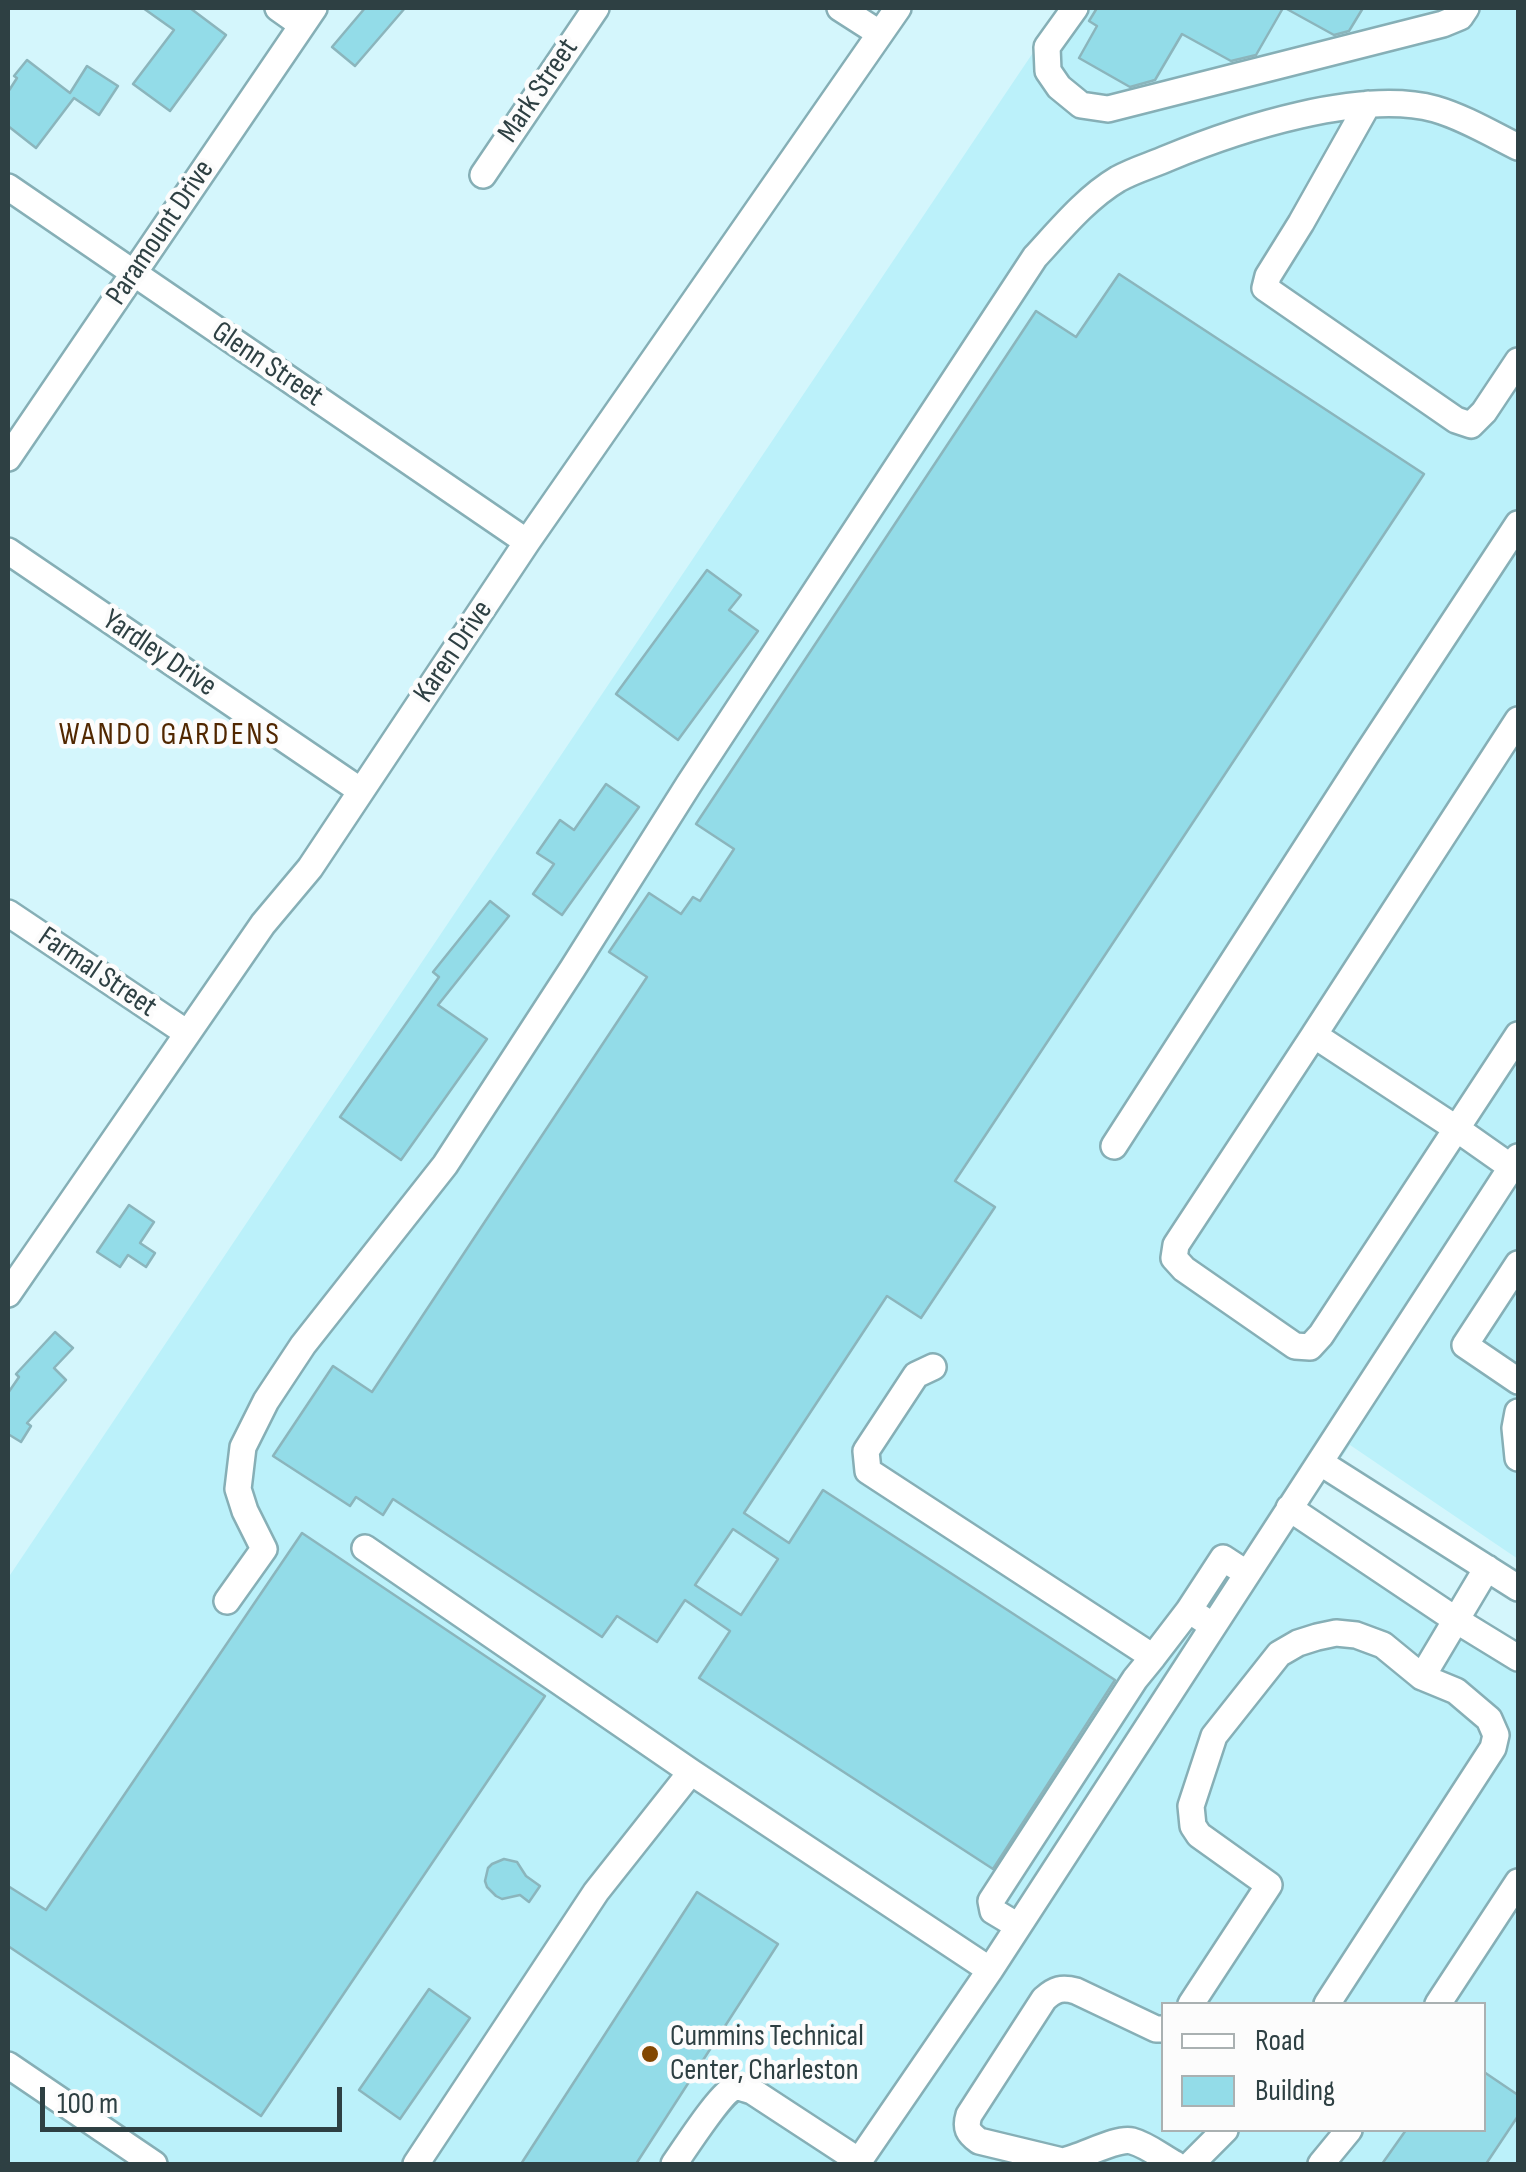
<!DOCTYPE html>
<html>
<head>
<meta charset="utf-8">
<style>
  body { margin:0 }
  #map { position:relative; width:1526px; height:2172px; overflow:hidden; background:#d4f6fc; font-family:"Sofia Sans Condensed",sans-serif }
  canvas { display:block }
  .frame { position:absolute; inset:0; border:10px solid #2e4043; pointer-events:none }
  .legend { position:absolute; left:1161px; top:2002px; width:325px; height:130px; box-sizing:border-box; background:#fcfcfc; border:2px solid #aab1b2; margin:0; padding:12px 18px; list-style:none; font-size:30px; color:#2e4043 }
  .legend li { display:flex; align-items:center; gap:20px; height:50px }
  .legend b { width:50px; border:2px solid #aab1b2 }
  .scale { position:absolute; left:40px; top:2087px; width:302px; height:45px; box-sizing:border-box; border:5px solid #2e4043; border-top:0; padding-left:12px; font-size:30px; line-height:35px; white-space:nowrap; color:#2e4043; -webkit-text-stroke:8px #fcfcfc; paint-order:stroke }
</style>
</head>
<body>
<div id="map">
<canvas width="1526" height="2172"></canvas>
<div class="frame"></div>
<ul class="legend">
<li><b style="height:12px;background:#fff"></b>Road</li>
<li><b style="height:28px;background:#93dce8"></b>Building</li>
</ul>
<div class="scale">100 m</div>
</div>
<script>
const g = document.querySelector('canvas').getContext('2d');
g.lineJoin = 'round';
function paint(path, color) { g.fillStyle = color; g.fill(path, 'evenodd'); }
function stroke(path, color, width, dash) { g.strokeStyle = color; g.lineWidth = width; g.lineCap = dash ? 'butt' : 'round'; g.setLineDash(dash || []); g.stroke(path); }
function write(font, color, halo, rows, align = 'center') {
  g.font = font + ' "Sofia Sans Condensed",sans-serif'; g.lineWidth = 9; g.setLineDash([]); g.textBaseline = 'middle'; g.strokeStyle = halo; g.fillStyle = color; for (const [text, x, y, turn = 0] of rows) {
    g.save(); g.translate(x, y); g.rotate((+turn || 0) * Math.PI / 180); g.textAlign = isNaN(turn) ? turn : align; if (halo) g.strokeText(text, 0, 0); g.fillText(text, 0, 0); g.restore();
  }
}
paint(new Path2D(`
  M1063,8H1518V1559L1350,1445L1295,1526L1518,1668V2164H8V1578ZM1164,2004H1484V2130H1164Z`), '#bbf1fa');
const building = new Path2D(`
  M143,8H190L226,35L170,111L133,84L174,30Z
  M365,8H405L355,66L332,47Z
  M1097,8H1283L1256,55L1231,61L1182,34L1155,80L1130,87L1079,58L1097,26L1089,21Z
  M1285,8H1363L1349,31L1334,35Z
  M27,60L70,93L87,66L118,86L99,115L74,98L36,148L8,126V92L17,78L14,76Z
  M1119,274L1424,474L955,1181L995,1207L921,1318L887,1296L744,1513L789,1543L823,1490L1115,1680L993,1869L699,1678L730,1631L685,1600L657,1642L617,1616L602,1637L393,1499L383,1515L356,1497L350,1506L273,1456L333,1366L372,1392L647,977L609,952L649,893L681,914L693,897L700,901L734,849L696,824L1036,311L1076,337ZM733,1529L778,1559L741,1615L695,1585Z
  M707,570L741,595L729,610L758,631L678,740L616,694Z
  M606,784L639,807L562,915L533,894L554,864L537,853L560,820L574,830Z
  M490,901L509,916L438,1005L487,1039L401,1160L340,1117L439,977L433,972Z
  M129,1205L154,1222L140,1243L155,1253L146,1267L128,1255L120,1267L97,1252Z
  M55,1332L73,1348L54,1368L66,1380L27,1423L31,1426L21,1442L8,1434V1393L19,1377L16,1374Z
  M302,1533L545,1696L261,2116L8,1946V1886L46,1910Z
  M504,1859L517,1862L526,1876L540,1886L529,1902L520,1895L502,1899L496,1896L487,1887L485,1881L488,1868L492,1864Z
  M697,1892L778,1944L636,2164H521Z
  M429,1989L470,2018L400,2119L359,2090Z
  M1484,2072L1518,2095V2116L1486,2164H1382L1406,2130H1484Z`);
paint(building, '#93dce8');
stroke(building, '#8bb5bc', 2.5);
const minor = new Path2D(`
  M278,8L302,25
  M840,8L879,33
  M1075,8L1047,47L1048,71L1059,87L1081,105L1108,109L1443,24L1460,17L1466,8
  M1368,104L1301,223L1268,276L1265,288L1456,420L1471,425L1484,412L1518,361
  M483,175L596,8
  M8,187L527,542
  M8,458L314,8
  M8,551L361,791
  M8,913L187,1033
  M1314,1035L1518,720
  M1114,1146L1366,755L1518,524
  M1511,1167L1457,1129L1314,1035L1176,1245L1174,1258L1184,1269L1295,1346L1310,1347L1321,1335L1518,1035
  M1518,1264L1465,1345L1518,1381
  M8,1294L263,924L310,868L527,542L898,8
  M933,1367L916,1375L866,1451L868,1471L1153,1657L1189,1610L1213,1626
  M1518,1412L1515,1428L1518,1458
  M1321,1463L1518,1588
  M1289,1508L1456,1620L1518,1658
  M365,1548L691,1772L990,1970L1518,1157
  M227,1601L264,1549L245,1511L238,1489L243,1447L266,1401L303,1345L445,1165L573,968L689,784L1035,257C1060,230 1086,198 1118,179C1134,170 1152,165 1168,158C1238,129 1361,89 1435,109C1463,117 1492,134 1518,147
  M1189,1610L1223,1558L1246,1573
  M1422,1677L1487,1568
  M1018,1926L993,1911L991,1901L1135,1679L1153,1657
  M1191,2004L1269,1885L1199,1835L1193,1826L1191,1806L1214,1736L1279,1654L1298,1643L1317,1637L1336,1633L1356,1635L1383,1645L1422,1677L1456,1691L1489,1719L1496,1735L1493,1748L1327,2004
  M1438,2004L1518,1882
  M1164,2029H1156L1076,1991C1062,1987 1055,1989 1044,1999L969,2115C965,2128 968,2133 979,2141L1062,2161C1081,2158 1116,2137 1132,2141C1147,2145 1162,2157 1175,2164
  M8,2065L154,2164
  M416,2164L596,1892L691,1772
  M674,2164C684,2150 722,2090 736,2087C741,2087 748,2090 752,2091L859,2161
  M857,2164L990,1970
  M1191,2164L1225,2130
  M1321,2164L1349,2130`);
stroke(minor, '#86afb6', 30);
stroke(minor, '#fff', 25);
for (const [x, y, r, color] of [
  [650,2054,10,"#824601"]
]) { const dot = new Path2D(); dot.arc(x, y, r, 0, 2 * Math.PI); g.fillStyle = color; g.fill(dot); stroke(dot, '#fcfcfc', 4); }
write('30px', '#2e4043', '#fcfcfc', [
  ["Mark Street",539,91,-56],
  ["Paramount Drive",161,233,-56],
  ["Glenn Street",267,365,34],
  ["Karen Drive",454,652,-56],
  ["Yardley Drive",159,654,34],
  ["Farmal Street",97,973,34]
]);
write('30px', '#2e4043', '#fcfcfc', [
  ["Cummins Technical",670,2037],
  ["Center, Charleston",670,2071]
], 'left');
g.letterSpacing = '2.5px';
write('32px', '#512700', '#fcfcfc', [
  ["WANDO GARDENS",170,736]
]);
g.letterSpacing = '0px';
</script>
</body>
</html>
